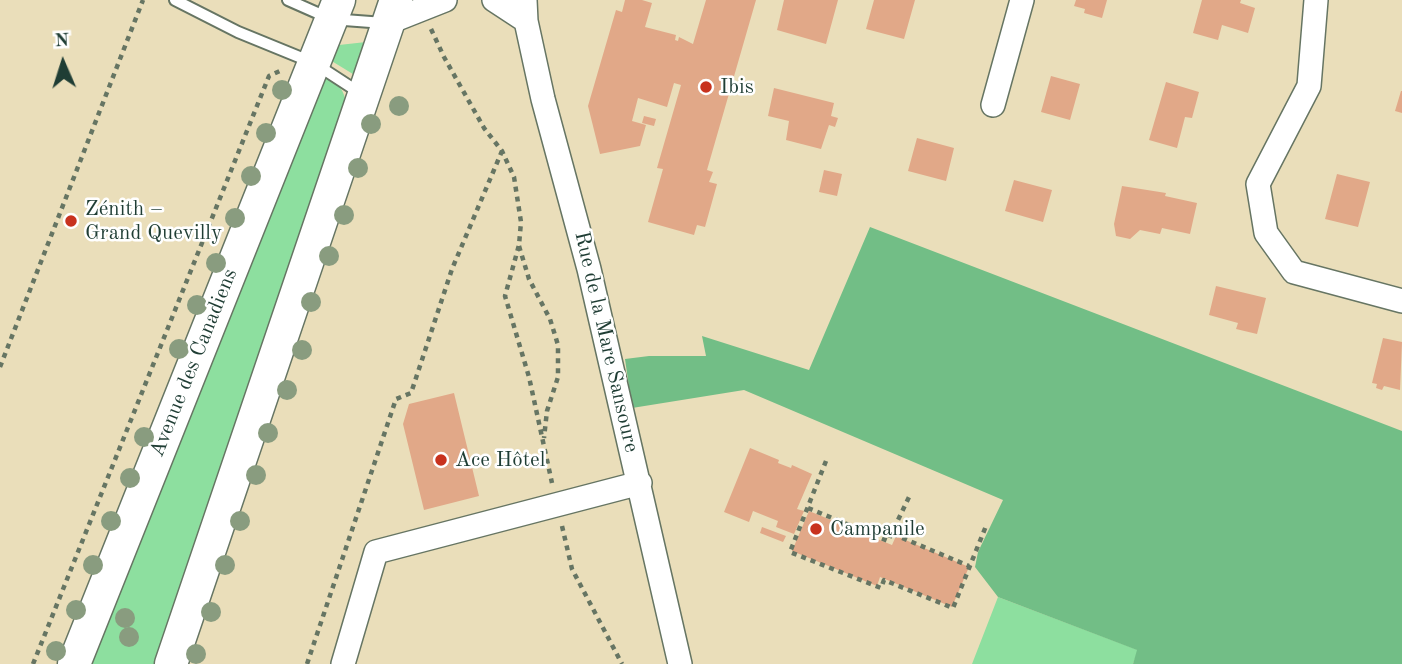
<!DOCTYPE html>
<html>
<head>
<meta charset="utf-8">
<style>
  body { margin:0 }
  #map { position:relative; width:1402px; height:664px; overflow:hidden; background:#eadeba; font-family:"Old Standard TT",serif }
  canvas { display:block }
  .north { position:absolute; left:28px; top:28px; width:70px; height:70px; -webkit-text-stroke:5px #fff; paint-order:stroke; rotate:357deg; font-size:19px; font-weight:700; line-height:28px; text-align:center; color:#1f3d34 }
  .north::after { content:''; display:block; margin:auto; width:24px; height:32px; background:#1f3d34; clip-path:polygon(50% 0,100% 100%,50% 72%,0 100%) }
</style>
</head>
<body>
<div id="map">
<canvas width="1402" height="664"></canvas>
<div class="north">N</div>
</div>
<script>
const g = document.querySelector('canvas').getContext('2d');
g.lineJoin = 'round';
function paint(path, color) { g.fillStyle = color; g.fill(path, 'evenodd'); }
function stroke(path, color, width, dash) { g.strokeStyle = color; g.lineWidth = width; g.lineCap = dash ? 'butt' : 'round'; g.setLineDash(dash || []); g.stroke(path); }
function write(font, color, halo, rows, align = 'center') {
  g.font = font + ' "Old Standard TT",serif'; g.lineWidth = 5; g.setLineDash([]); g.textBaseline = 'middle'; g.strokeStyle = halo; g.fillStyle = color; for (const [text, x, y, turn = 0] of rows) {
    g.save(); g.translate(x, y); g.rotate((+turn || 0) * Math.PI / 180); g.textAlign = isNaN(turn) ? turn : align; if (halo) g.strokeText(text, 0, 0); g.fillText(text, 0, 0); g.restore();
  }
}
paint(new Path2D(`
  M375,41L366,82L330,60L335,48L339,45Z
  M322,77C340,82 346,92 346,109L161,664H88Z
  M998,597L1138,650L1133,664H972Z`), '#8ddf9f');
paint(new Path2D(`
  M870,227L1402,431V664H1133L1137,650L998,597L975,567L978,552L1003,500L744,390L632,408L625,359L649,356H706L702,336L809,370Z`), '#72be86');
paint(new Path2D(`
  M625,0H642L652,3L645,27L676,35L675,40L678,41L679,37L693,44L706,0H756L707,170L713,172L709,182L717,184L705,227L697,225L694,235L648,222L663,169L657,168L681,85L674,83L667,107L638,98L632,121L646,125L640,146L600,154L588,106L616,10L622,12Z
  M784,0H838L826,44L777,30Z
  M874,0H915L904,39L866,29Z
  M1076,0H1107L1102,18L1084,13L1085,9L1074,6Z
  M1202,0H1241L1240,3L1255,8L1248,33L1222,25L1218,40L1193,33Z
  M1051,76L1080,84L1070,120L1041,112Z
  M1166,82L1199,92L1192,118L1185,117L1177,148L1149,140Z
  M774,88L834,103L831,116L838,118L835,127L829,125L821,149L786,140L789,121L768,116Z
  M1401,91H1402V113L1395,111Z
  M644,116L656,119L654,126L642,123Z
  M917,138L954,148L946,181L908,171Z
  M824,170L842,174L837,196L819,192Z
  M1337,174L1370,182L1358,227L1325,219Z
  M1014,180L1052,190L1043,222L1005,211Z
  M1122,186L1166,193L1165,196L1197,203L1190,234L1162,228L1160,234L1140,230L1130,239L1116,236L1114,224Z
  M1216,286L1266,298L1257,334L1236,329L1238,323L1209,315Z
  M1383,338L1402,342L1400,390L1384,386L1382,390L1376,388L1377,384L1372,383Z
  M454,393L479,496L424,510L403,424L409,404Z
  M750,448L779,460L778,463L791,468L792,465L812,474L797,509L804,511L794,534L776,527L778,521L753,511L749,522L724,512Z
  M809,511L892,545L896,536L969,567L952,607L880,577L877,586L792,551Z
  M762,527L786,536L783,542L760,533Z`), '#e1a888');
const service = new Path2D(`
  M175,0L238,32L314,63L360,93
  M288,0L331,19L384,23`);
const minor = new Path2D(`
  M494,0L526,21
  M525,0L526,21L543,99L589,269L680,664
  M1316,0L1309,86L1258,184L1266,233L1294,272L1402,301
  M387,23L445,0
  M993,105L1022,0
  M343,664L376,552L640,483`);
const secondary = new Path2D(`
  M74,664L339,0
  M171,664L396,0`);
stroke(service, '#667563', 14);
stroke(minor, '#667563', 26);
stroke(secondary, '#667563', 35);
stroke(new Path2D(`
  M431,29L444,57L484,128L502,151L514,177L521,222L519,245L505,296L529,377L552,483
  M519,246L529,279L550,319L558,345V377L547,411L544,438
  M0,367L143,0
  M826,461L790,552L881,588L884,580L953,608L986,526
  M808,508L888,541L910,495
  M562,526L572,569L622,664
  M893,534L969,566
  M33,664L269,76L282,70
  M307,664L396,399L411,393L452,269L502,151`), '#667563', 4.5, [5, 5]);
stroke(service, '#fff', 10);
stroke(minor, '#fff', 23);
stroke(secondary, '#fff', 32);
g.fillStyle = '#899c7f';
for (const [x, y] of [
  [282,90],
  [399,106],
  [371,124],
  [266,133],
  [358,168],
  [251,176],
  [344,215],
  [235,218],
  [329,256],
  [216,263],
  [311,302],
  [197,305],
  [179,349],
  [302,350],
  [287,390],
  [268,433],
  [144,437],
  [256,475],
  [130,478],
  [111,521],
  [240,521],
  [93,565],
  [225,565],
  [76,610],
  [211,612],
  [125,618],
  [129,637],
  [56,651],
  [196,654]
]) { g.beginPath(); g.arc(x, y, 10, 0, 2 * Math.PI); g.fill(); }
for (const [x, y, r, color] of [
  [706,87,7,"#c8321e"],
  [71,221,7,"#c8321e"],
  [441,460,7,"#c8321e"],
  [816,529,7,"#c8321e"]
]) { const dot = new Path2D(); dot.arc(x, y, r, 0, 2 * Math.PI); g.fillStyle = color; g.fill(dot); stroke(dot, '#fff', 2.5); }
write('21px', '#1f3d34', '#fff', [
  ["Ibis",720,87],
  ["Zénith –",85,209],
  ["Grand Quevilly",85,233],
  ["Ace Hôtel",455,460],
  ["Campanile",830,529]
], 'left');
write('21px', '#1f3d34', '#fff', [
  ["Rue de la Mare Sansoure",606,342,77],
  ["Avenue des Canadiens",194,363,-68]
]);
</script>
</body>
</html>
